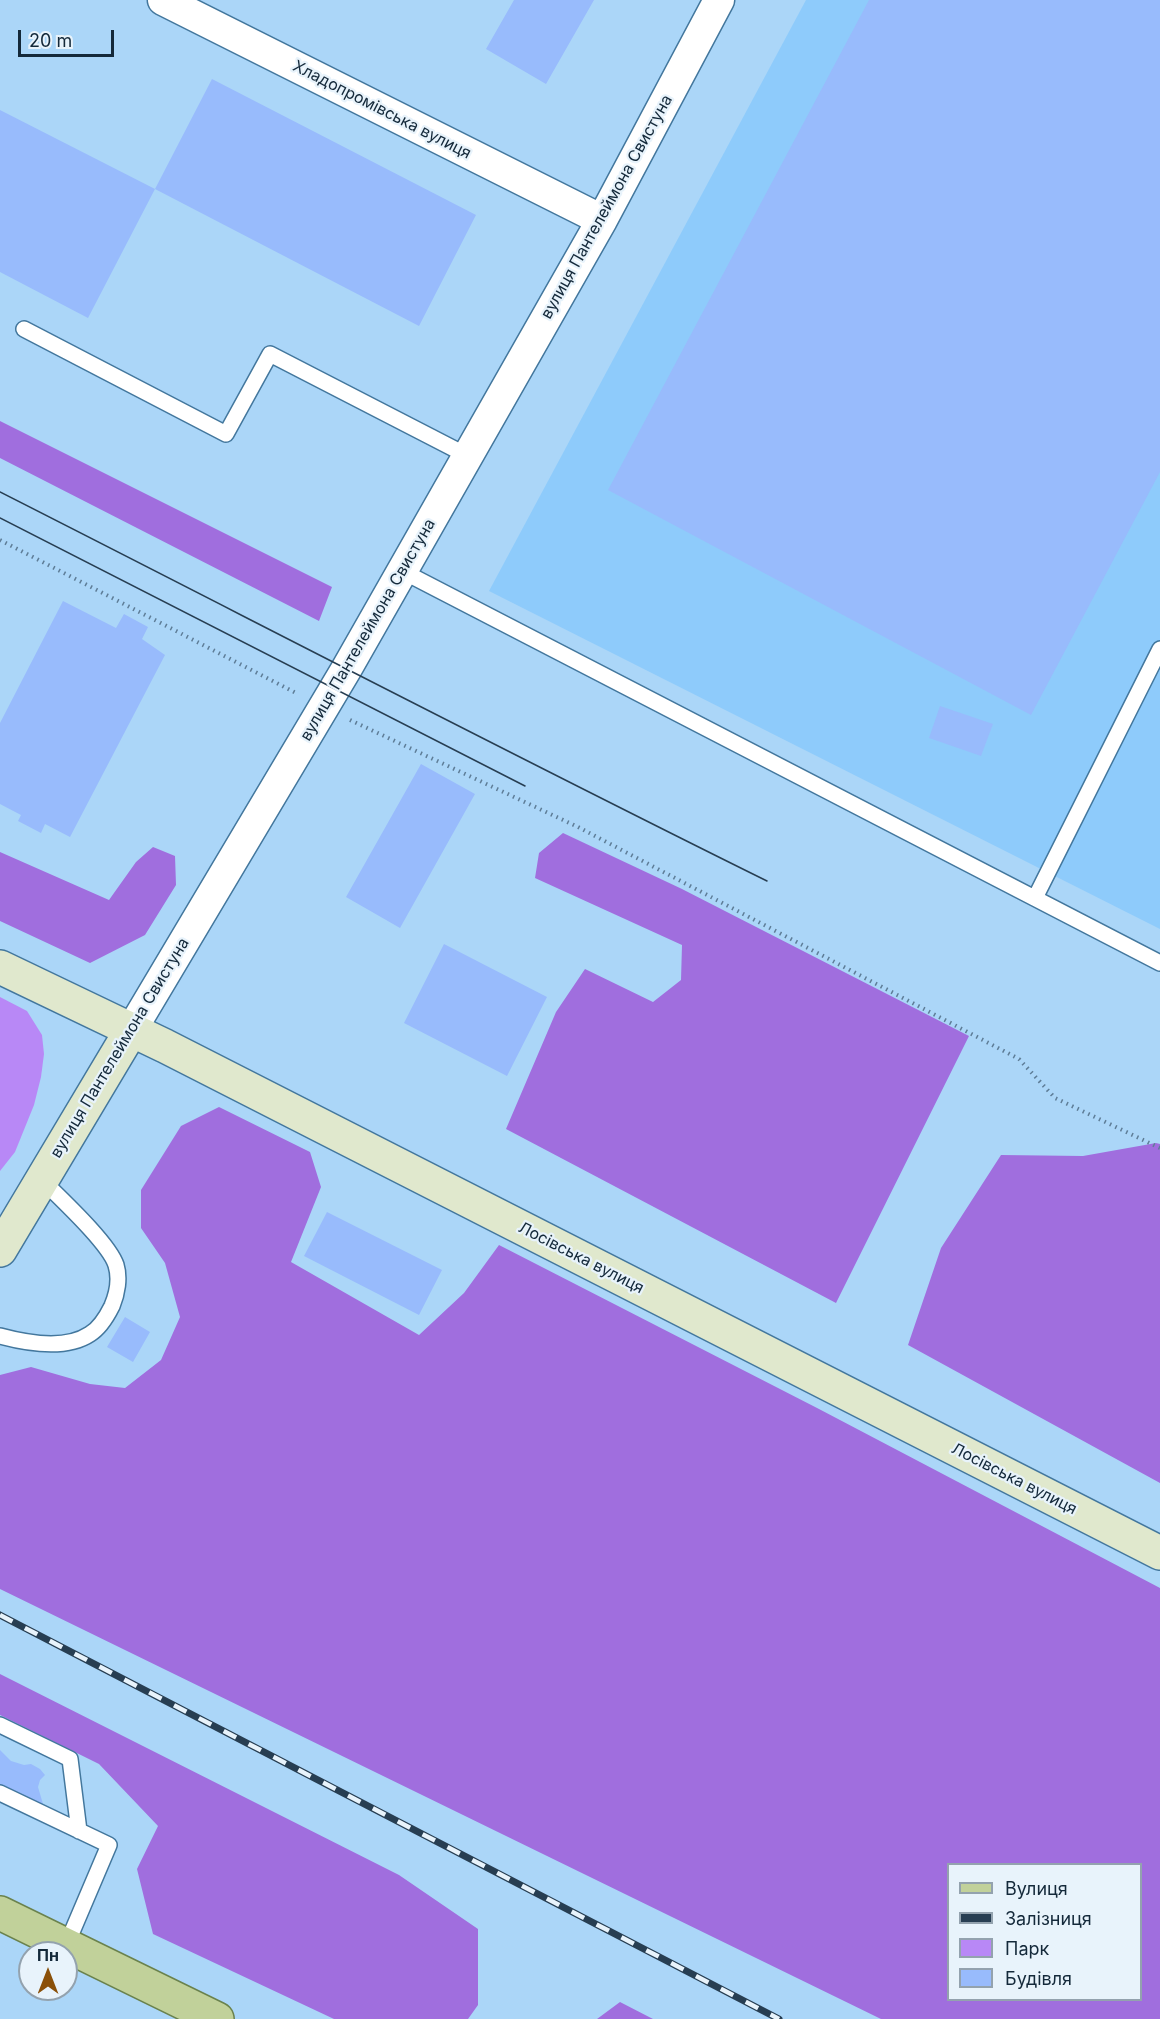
<!DOCTYPE html>
<html>
<head>
<meta charset="utf-8">
<style>
  body { margin:0 }
  #map { position:relative; width:1160px; height:2019px; overflow:hidden; background:#abd6f8; font-family:Inter,sans-serif }
  canvas { display:block }
  .legend { position:absolute; left:947px; top:1863px; width:195px; height:138px; box-sizing:border-box; background:#e8f3fb; border:2px solid #93a2ae; margin:0; padding:8px 10px; list-style:none; font-size:18px; color:#14293a }
  .legend li { display:flex; align-items:center; gap:12px; height:30px }
  .legend b { width:30px; border:2px solid #93a2ae }
  .north { position:absolute; left:18px; top:1941px; width:60px; height:60px; box-sizing:border-box; background:#e8f3fb; border:2px solid #93a2ae; border-radius:50%; rotate:0deg; font-size:16px; font-weight:700; line-height:24px; text-align:center; color:#14293a }
  .north::after { content:''; display:block; margin:auto; width:21px; height:27px; background:#8a5009; clip-path:polygon(50% 0,100% 100%,50% 72%,0 100%) }
  .scale { position:absolute; left:18px; top:30px; width:96px; height:27px; box-sizing:border-box; border:3px solid #14293a; border-top:0; padding-left:8px; font-size:18px; line-height:21px; white-space:nowrap; color:#14293a; -webkit-text-stroke:4px #e8f3fb; paint-order:stroke }
</style>
</head>
<body>
<div id="map">
<canvas width="1160" height="2019"></canvas>
<ul class="legend">
<li><b style="height:8px;background:#c1d19a"></b>Вулиця</li>
<li><b style="height:8px;background:#273e52"></b>Залізниця</li>
<li><b style="height:16px;background:#b888f6"></b>Парк</li>
<li><b style="height:16px;background:#98bbfc"></b>Будівля</li>
</ul>
<div class="north">Пн</div>
<div class="scale">20 m</div>
</div>
<script>
const g = document.querySelector('canvas').getContext('2d');
g.lineJoin = 'round';
function paint(path, color) { g.fillStyle = color; g.fill(path, 'evenodd'); }
function stroke(path, color, width, dash) { g.strokeStyle = color; g.lineWidth = width; g.lineCap = dash ? 'butt' : 'round'; g.setLineDash(dash || []); g.stroke(path); }
function write(font, color, halo, rows, align = 'center') {
  g.font = font + ' Inter,sans-serif'; g.lineWidth = 4.5; g.setLineDash([]); g.textBaseline = 'middle'; g.strokeStyle = halo; g.fillStyle = color; for (const [text, x, y, turn = 0] of rows) {
    g.save(); g.translate(x, y); g.rotate((+turn || 0) * Math.PI / 180); g.textAlign = isNaN(turn) ? turn : align; if (halo) g.strokeText(text, 0, 0); g.fillText(text, 0, 0); g.restore();
  }
}
paint(new Path2D(`
  M806,0H1160V929L489,591Z`), '#8ecbfb');
paint(new Path2D(`
  M0,997L27,1011L42,1035L44,1054L41,1077L34,1105L15,1152L0,1171Z`), '#b888f6');
paint(new Path2D(`
  M0,421L332,587L319,621L0,458Z
  M563,833L682,889L969,1036L836,1303L506,1129L556,1012L585,969L653,1002L681,980L682,945L535,878L539,853Z
  M153,847L175,856L176,885L145,935L90,963L0,921V852L109,900L136,862Z
  M219,1107L310,1152L321,1187L291,1262L419,1335L464,1293L499,1245L819,1409L1160,1588V2019H881L0,1589V1375L31,1367L90,1384L125,1388L161,1360L180,1317L165,1263L141,1228V1190L181,1126ZM948,1864H1140V2000H948Z
  M1156,1143L1160,1144V1483L908,1345L941,1248L1001,1155L1083,1156Z
  M0,1674L399,1875L478,1929V2005L468,2019H334L153,1934L137,1869L158,1826L99,1764L0,1715Z
  M620,2002L653,2019H597Z`), '#a06ede');
paint(new Path2D(`
  M514,0H594L546,84L486,49Z
  M869,0H1160V472L1031,715L608,490Z
  M212,79L476,215L419,326L155,189Z
  M0,110L155,189L88,318L0,272Z
  M63,601L116,628L124,614L148,627L142,639L165,655L70,837L45,824L41,833L18,821L21,815L0,804V723Z
  M940,706L993,724L981,756L929,738Z
  M421,764L475,794L400,928L346,897Z
  M444,944L547,997L507,1076L404,1023Z
  M327,1212L442,1270L419,1315L304,1256Z
  M125,1317L150,1332L133,1362L107,1347Z
  M0,1750L11,1761L24,1765L31,1764L40,1769L45,1775L40,1780L38,1787L43,1804L37,1808L0,1789Z`), '#98bbfc');
const lane = new Path2D(`
  M24,329L226,434L270,354L468,456
  M402,571L1160,963
  M1035,898L1160,649
  M0,1336C26,1343 66,1350 90,1334C100,1328 107,1316 112,1306C117,1294 120,1278 116,1265C109,1243 59,1197 41,1179
  M0,1725L70,1759L79,1831
  M0,1793L109,1845L66,1946`);
const street = new Path2D(`
  M163,0L602,220
  M132,1029L347,668L602,220L719,0`);
const secondary = new Path2D(`
  M0,967L165,1046L1160,1553
  M0,1250L132,1029`);
const primary = new Path2D(`
  M0,1913L217,2019`);
stroke(lane, '#43779d', 18);
stroke(street, '#43779d', 33);
stroke(secondary, '#43779d', 36);
stroke(primary, '#6a824d', 36);
stroke(new Path2D(`
  M0,540L298,694
  M350,720L578,827L1019,1059L1055,1098L1160,1148`), '#5e7d97', 4, [1.5, 4.5]);
stroke(lane, '#fff', 15);
stroke(street, '#fff', 30);
stroke(secondary, '#e0e8cd', 33);
stroke(primary, '#c1d19a', 33);
stroke(new Path2D(`
  M0,492C256,622 510,754 767,881
  M0,518L525,786`), '#273e52', 1.5);
const rail = new Path2D(`
  M0,1615L779,2019`);
stroke(rail, '#273e52', 7);
stroke(rail, '#e8f3fb', 4.5, [14]);
write('16px', '#14293a', '#e8f3fb', [
  ["Хладопромівська вулиця",382,110,27],
  ["вулиця Пантелеймона Свистуна",607,207,-61],
  ["вулиця Пантелеймона Свистуна",368,630,-60],
  ["вулиця Пантелеймона Свистуна",120,1048,-59],
  ["Лосівська вулиця",581,1258,27],
  ["Лосівська вулиця",1014,1479,27]
]);
</script>
</body>
</html>
